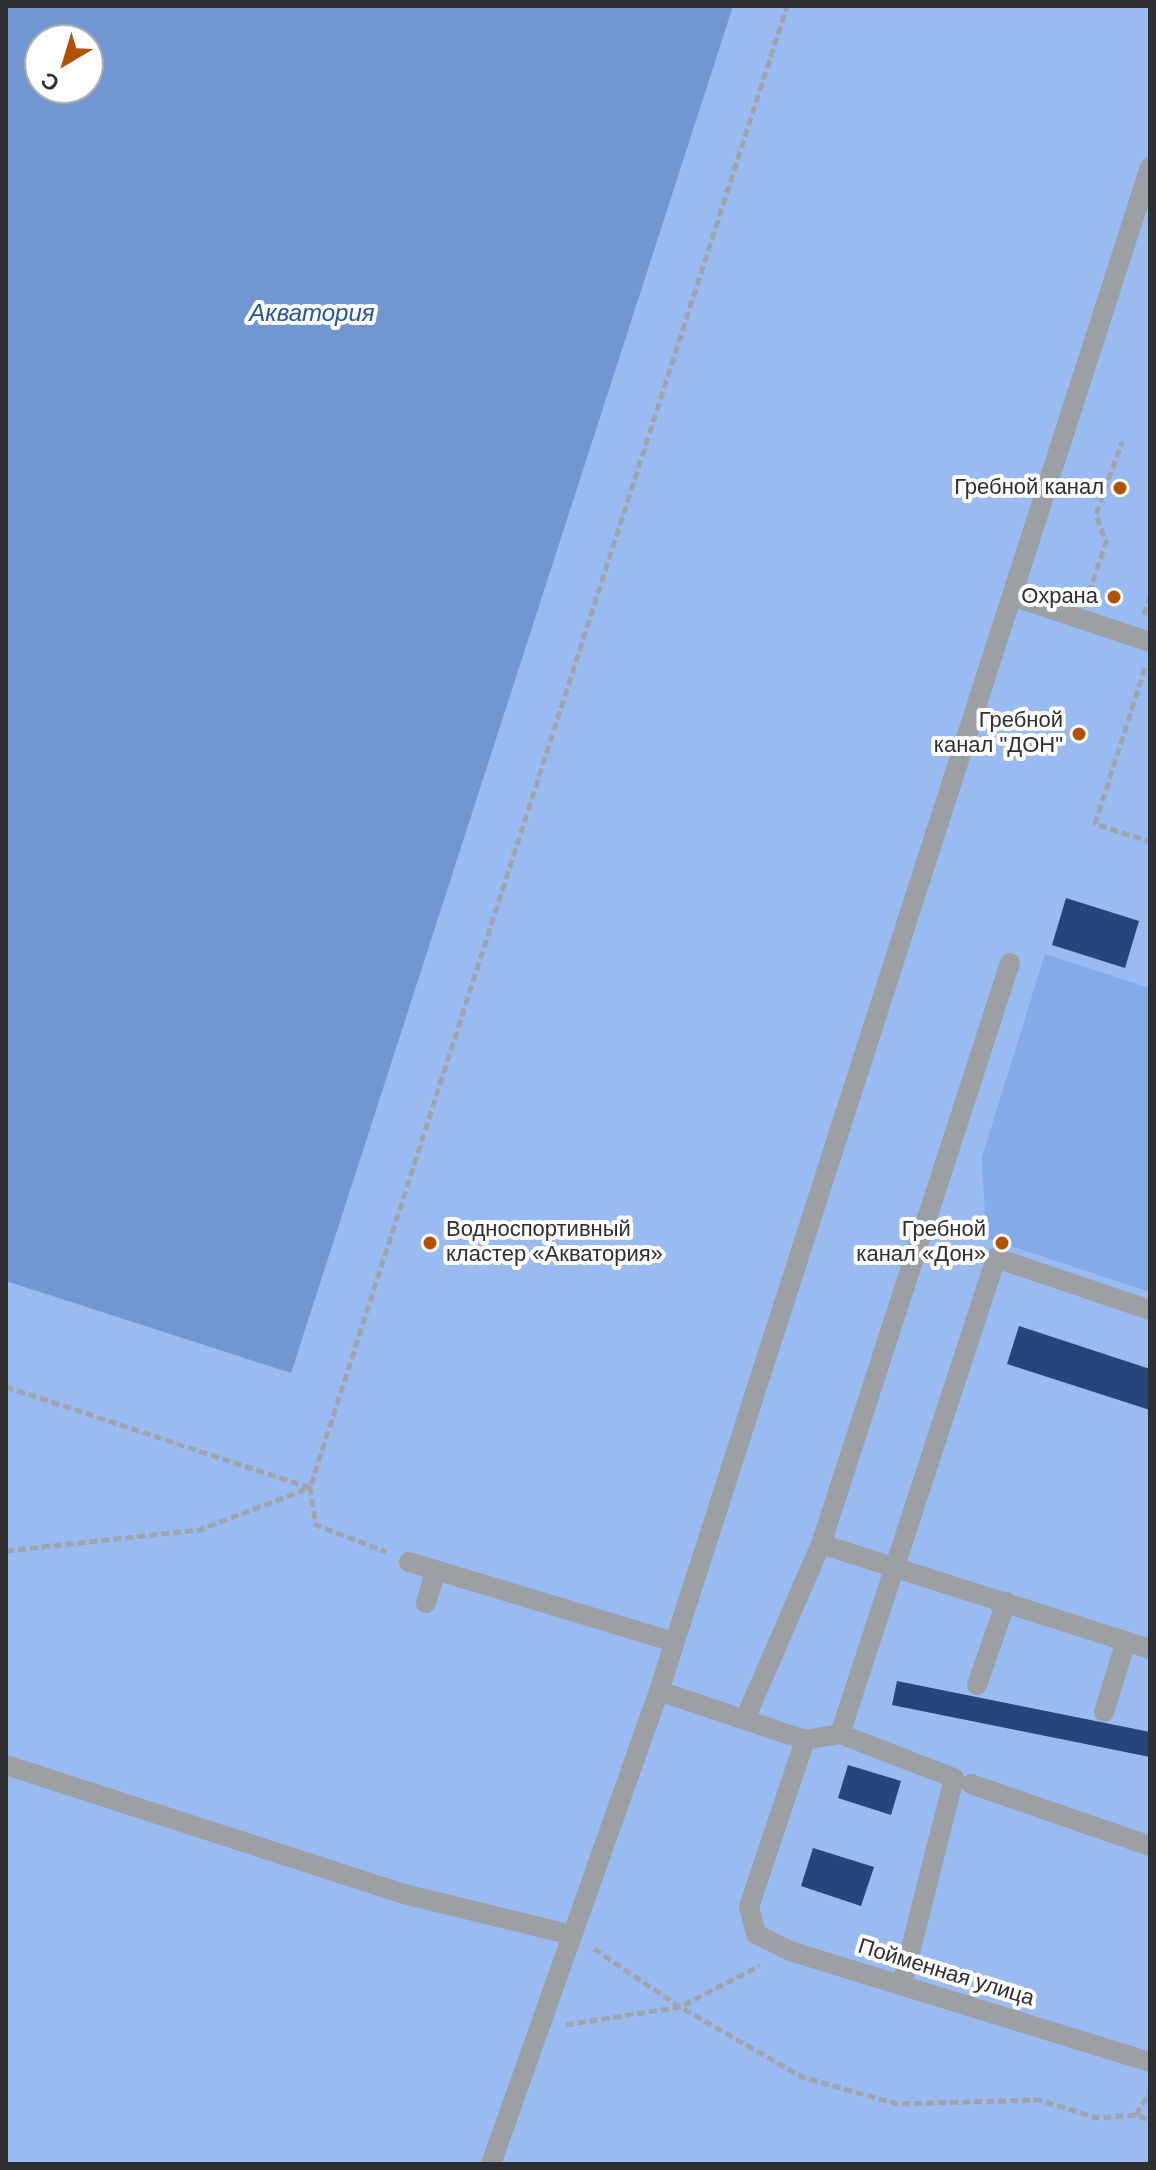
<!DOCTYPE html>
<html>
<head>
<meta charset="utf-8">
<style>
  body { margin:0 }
  #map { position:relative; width:1156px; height:2170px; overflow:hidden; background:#e5ecf6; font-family:Arial,sans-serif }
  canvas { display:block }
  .frame { position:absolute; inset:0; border:8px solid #2d2f33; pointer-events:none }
  .north { position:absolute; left:24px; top:24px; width:80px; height:80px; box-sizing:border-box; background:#fff; border:2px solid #abacad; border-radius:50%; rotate:218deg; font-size:22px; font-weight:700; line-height:32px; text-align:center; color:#2d2f33 }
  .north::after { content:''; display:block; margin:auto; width:28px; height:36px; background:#b15203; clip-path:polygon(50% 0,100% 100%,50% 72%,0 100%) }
</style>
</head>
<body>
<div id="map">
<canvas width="1156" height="2170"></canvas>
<div class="frame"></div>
<div class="north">С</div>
</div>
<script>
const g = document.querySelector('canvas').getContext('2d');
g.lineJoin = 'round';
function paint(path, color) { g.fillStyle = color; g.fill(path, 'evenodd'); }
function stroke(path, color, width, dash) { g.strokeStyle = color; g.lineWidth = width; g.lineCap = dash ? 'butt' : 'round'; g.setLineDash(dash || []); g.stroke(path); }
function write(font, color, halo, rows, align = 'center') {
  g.font = font + ' Arial,sans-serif'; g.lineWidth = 8; g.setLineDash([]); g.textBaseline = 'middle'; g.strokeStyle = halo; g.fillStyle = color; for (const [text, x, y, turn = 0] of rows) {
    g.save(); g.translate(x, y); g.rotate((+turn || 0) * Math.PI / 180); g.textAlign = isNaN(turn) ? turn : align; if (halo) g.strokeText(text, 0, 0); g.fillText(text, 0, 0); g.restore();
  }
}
paint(new Path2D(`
  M6,6H1150V2164H6ZM40,40H88V88H40Z`), '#99bbf1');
paint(new Path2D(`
  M1045,954L1150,988V1292L986,1238L982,1157Z`), '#84aae7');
paint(new Path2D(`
  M6,6H733L291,1373L6,1281ZM40,40H88V88H40Z`), '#7196d2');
paint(new Path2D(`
  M1110,588L1122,592L1118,606L1106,602Z
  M1066,898L1139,921L1125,968L1052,945Z
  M1019,1326L1150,1369V1410L1007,1364Z
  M897,1681L1150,1732V1757L892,1705Z
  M848,1765L901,1781L891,1815L838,1798Z
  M813,1848L874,1867L861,1906L801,1886Z`), '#25457b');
stroke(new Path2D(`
  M1089,593L1106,542L1096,514L1122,442
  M1144,615L1150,597
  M1145,668L1095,824L1150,842
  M6,1387L310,1488L787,6
  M6,1551L199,1530L310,1488L316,1525L386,1552
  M594,1949L680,2007L760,1966
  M566,2025L680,2007L802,2077L897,2104L1038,2100L1097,2118L1136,2115L1150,2120
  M1136,2115L1150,2092`), '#a0a5ad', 5, [8, 4]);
stroke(new Path2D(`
  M1012,596L1150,642
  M821,1544L1150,1649
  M409,1562L674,1642
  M426,1603L436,1570
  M977,1685L1006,1602
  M659,1691L805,1740
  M1104,1712L1126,1641
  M745,1719L821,1544L1010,963
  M840,1734L996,1258L1150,1310
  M6,1765L404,1894L572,1935
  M971,1784L1150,1846
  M902,1984L954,1778L840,1734L805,1740L749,1907L756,1934L790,1951L1150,2062
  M491,2164L659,1691L1150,167`), '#9c9fa3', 20);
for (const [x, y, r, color] of [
  [1120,488,8,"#b15203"],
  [1114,597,8,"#b15203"],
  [1079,734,8,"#b15203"],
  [430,1243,8,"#b15203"],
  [1002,1243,8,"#b15203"]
]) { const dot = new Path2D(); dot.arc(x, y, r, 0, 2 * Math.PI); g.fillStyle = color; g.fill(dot); stroke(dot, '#fff', 3); }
write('22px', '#2d2f33', '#fff', [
  ["Гребной канал",1104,488],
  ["Охрана",1098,597],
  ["Гребной",1063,721],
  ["канал \"ДОН\"",1063,746],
  ["Водноспортивный",446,1230,"left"],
  ["кластер «Акватория»",446,1255,"left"],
  ["Гребной",986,1230],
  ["канал «Дон»",986,1255]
], 'right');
write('22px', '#2d2f33', '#fff', [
  ["Пойменная улица",946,1973,17]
]);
write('italic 24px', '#28549d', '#fff', [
  ["Акватория",312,314]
]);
</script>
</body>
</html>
